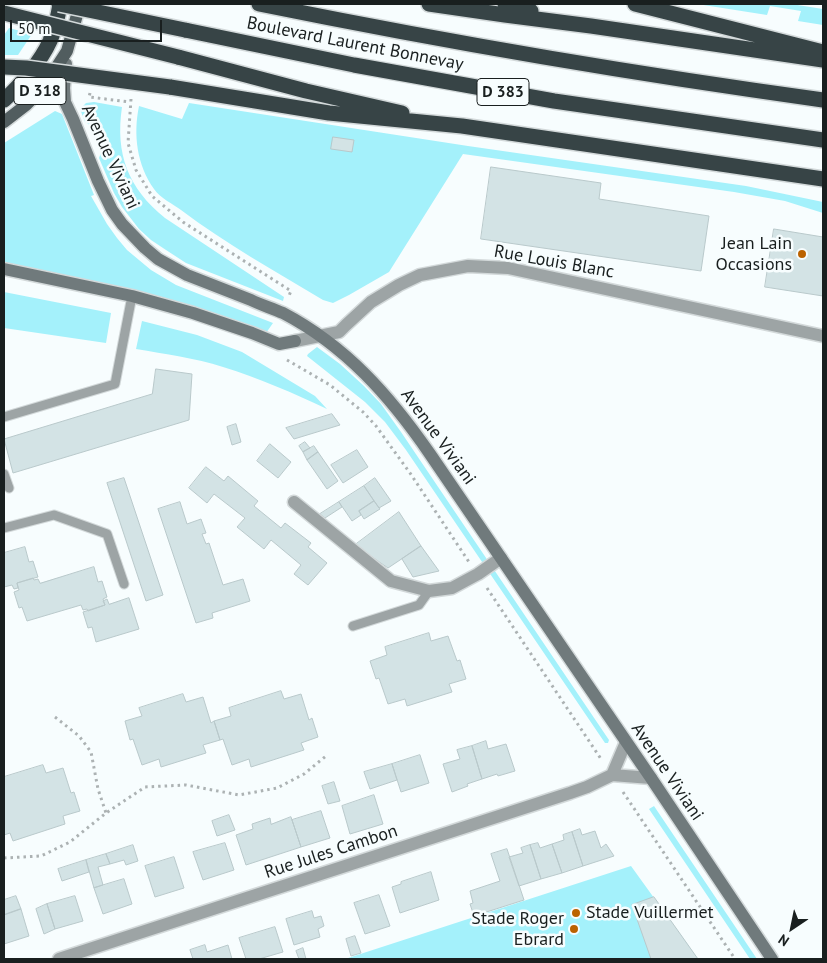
<!DOCTYPE html>
<html>
<head>
<meta charset="utf-8">
<style>
  body { margin:0 }
  #map { position:relative; width:827px; height:963px; overflow:hidden; background:#f7fdfe; font-family:"PT Sans",sans-serif }
  canvas { display:block }
  .frame { position:absolute; inset:0; border:5px solid #191f1f; pointer-events:none }
  .north { position:absolute; left:767px; top:903px; width:50px; height:50px; -webkit-text-stroke:4px #f7fdfe; paint-order:stroke; rotate:214deg; font-size:14px; font-weight:700; line-height:20px; text-align:center; color:#191f1f }
  .north::after { content:''; display:block; margin:auto; width:18px; height:22px; background:#191f1f; clip-path:polygon(50% 0,100% 100%,50% 72%,0 100%) }
  .scale { position:absolute; left:10px; top:20px; width:152px; height:22px; box-sizing:border-box; border:2px solid #191f1f; border-top:0; padding-left:6px; font-size:15px; line-height:18px; white-space:nowrap; color:#191f1f; -webkit-text-stroke:4px #f7fdfe; paint-order:stroke }
</style>
</head>
<body>
<div id="map">
<canvas width="827" height="963"></canvas>
<div class="frame"></div>
<div class="north">N</div>
<div class="scale">50 m</div>
</div>
<script>
const g = document.querySelector('canvas').getContext('2d');
g.lineJoin = 'round';
function paint(path, color) { g.fillStyle = color; g.fill(path, 'evenodd'); }
function stroke(path, color, width, dash) { g.strokeStyle = color; g.lineWidth = width; g.lineCap = dash ? 'butt' : 'round'; g.setLineDash(dash || []); g.stroke(path); }
function write(font, color, halo, rows, align = 'center') {
  g.font = font + ' "PT Sans",sans-serif'; g.lineWidth = 5; g.setLineDash([]); g.textBaseline = 'middle'; g.strokeStyle = halo; g.fillStyle = color; for (const [text, x, y, turn = 0] of rows) {
    g.save(); g.translate(x, y); g.rotate((+turn || 0) * Math.PI / 180); g.textAlign = isNaN(turn) ? turn : align; if (halo) g.strokeText(text, 0, 0); g.fillText(text, 0, 0); g.restore();
  }
}
paint(new Path2D(`
  M697,4H791L823,9V25L798,21L801,11L770,6L767,15Z
  M9,28L32,34L18,55H4V35Z
  M94,102L122,107C115,154 128,188 165,218L284,297L283,301L186,263L166,250L151,240L139,229L122,207L114,193L99,158L103,147L96,129L85,122L80,109L86,103Z
  M189,103L468,146L746,186L823,202V213L785,201L734,192L463,154L389,272L349,295L333,303L323,300C275,271 226,244 181,210C173,204 160,198 154,189C137,165 133,135 139,106L182,119Z
  M55,111L62,114L94,195L91,196L107,224L117,238L127,250L151,270L176,285L273,323L266,333C183,298 92,283 4,266V143Z
  M4,292L111,313L106,343L4,328Z
  M142,321L197,335L242,352L315,396L327,409C293,393 259,378 223,367C195,358 165,354 136,349Z
  M317,347L340,364L364,386L381,404L401,432L609,740L608,743H605L406,450L385,422L365,402L307,356L308,354Z
  M654,806L757,959H750L649,809Z
  M631,866L698,959H345Z`), '#a4f1fb');
const building = new Path2D(`
  M333,137L354,140L352,152L331,149Z
  M491,167L601,183L599,199L709,216L701,271L481,239Z
  M774,229L823,237V296L765,287Z
  M156,369L192,374L189,420L13,473L4,439L152,394Z
  M332,414L340,425L294,439L286,428Z
  M236,424L241,442L232,445L227,427Z
  M305,442L310,448L303,452L299,446Z
  M270,444L291,462L278,478L257,461Z
  M314,446L318,452L307,460L303,452Z
  M357,450L368,467L343,483L331,465Z
  M318,452L338,481L327,489L307,460Z
  M206,467L224,481L228,476L258,501L254,506L281,528L285,523L311,543L308,547L327,563L308,585L294,574L301,565L271,540L264,549L237,527L245,518L214,494L207,503L189,488Z
  M124,478L163,595L146,601L107,483Z
  M375,478L391,501L379,508L364,486Z
  M364,486L374,501L359,511L361,515L352,521L339,502Z
  M374,501L380,509L364,519L359,511Z
  M180,502L187,524L201,519L206,533L202,534L206,544L209,543L223,585L243,579L250,601L212,613L213,618L196,623L158,509Z
  M339,502L342,507L325,518L320,514Z
  M399,512L421,546L388,568L355,545Z
  M421,546L439,571L413,577L402,559Z
  M25,547L29,562L33,561L38,577L17,583L18,588L14,589L12,585L4,587V553Z
  M94,567L98,582L102,581L107,597L103,599L105,605L88,611L87,609L83,610L81,605L27,621L22,607L19,608L14,592L19,590L17,583L33,578L34,580L38,579L40,583Z
  M129,598L139,629L96,642L92,627L88,628L83,612L105,605L103,601L107,599L109,604Z
  M429,633L431,641L448,636L457,661L460,660L466,679L449,684L452,692L407,706L405,699L388,704L379,678L376,679L370,661L387,655L385,647Z
  M281,691L284,699L301,694L309,720L312,718L318,737L301,743L304,750L251,767L249,759L232,765L223,739L220,740L214,721L231,716L229,708Z
  M183,694L186,702L203,697L211,723L214,721L220,740L203,745L206,753L161,767L159,759L142,765L133,739L130,740L125,721L142,716L139,708Z
  M486,741L488,749L506,744L515,771L498,776L497,774L482,779L472,746Z
  M472,746L482,779L467,784L468,786L452,792L443,764L460,759L457,750Z
  M420,755L429,783L401,792L392,764Z
  M392,764L397,780L370,789L364,772Z
  M43,765L46,773L63,768L71,793L74,792L80,811L63,816L65,824L13,841L10,833L4,835V777Z
  M334,782L340,801L328,804L322,786Z
  M374,795L383,824L350,834L342,806Z
  M321,811L330,838L301,847L292,820Z
  M229,815L235,830L217,836L212,821Z
  M291,817L301,847L246,865L236,835L253,829L252,824L270,818L271,824Z
  M580,829L582,835L595,831L601,848L606,844L614,856L583,866L572,832Z
  M572,832L583,866L562,873L552,844L564,840L563,835Z
  M225,843L234,870L203,880L193,852Z
  M538,843L540,848L552,844L562,873L541,879L530,845Z
  M133,845L138,861L126,865L124,860L110,864L106,854Z
  M530,845L541,879L519,886L509,857L523,853L521,848Z
  M507,849L524,900L474,916L470,904L473,903L470,891L500,881L491,854Z
  M106,854L110,864L98,867L103,885L94,888L86,860Z
  M174,857L184,888L155,897L145,866Z
  M86,860L89,872L62,881L58,869Z
  M431,872L439,900L400,913L392,887L401,884V882Z
  M124,879L132,904L103,914L94,888Z
  M379,895L390,926L365,934L354,903Z
  M16,896L21,909L4,915V900Z
  M75,896L83,921L55,929L47,904Z
  M654,897L698,959H651L632,905Z
  M47,904L55,929L44,934L36,909Z
  M21,909L29,936L4,944V915Z
  M312,911L314,918L321,916L324,926L318,929L320,937L294,945L286,919Z
  M275,927L283,952L259,959H246L239,938Z
  M355,936L361,953L351,956L346,939Z
  M205,945L207,952L228,945L232,959H193L190,950Z
  M303,948L306,959H299L296,951Z`);
paint(building, '#d3e3e5');
stroke(building, '#b9c9cb', 1);
const lane = new Path2D(`
  M4,417L115,384L132,296
  M4,474L9,488
  M4,528L54,515L107,534L124,584
  M353,626L419,605L429,591`);
const street = new Path2D(`
  M295,341L339,332L346,325L371,302L399,285L420,275L468,266L508,268L823,336
  M294,502L391,581L429,591L452,588L478,574L501,558
  M612,775L626,742
  M59,959L570,793L587,787L612,775L651,778`);
const secondary = new Path2D(`
  M66,64L64,88L65,102L73,119L98,181L112,210L122,224L145,248L158,259L187,275C208,283 230,292 251,300C261,305 272,308 283,313C346,346 390,396 430,454L651,778L772,959
  M4,269L132,296L193,313L252,333L279,344L295,341`);
const primary = new Path2D(`
  M4,122L26,105L39,92L54,71L67,51L80,4`);
const highway = new Path2D(`
  M259,4C446,42 634,74 823,100
  M429,4L505,15L591,26L823,60
  M505,4L531,11
  M635,4L823,52
  M185,30L354,65L554,101L823,140
  M178,57L306,91L402,113
  M170,87L329,113L462,126L823,179
  M4,100C20,86 41,61 50,41C55,29 58,17 60,4`);
stroke(lane, '#d3d9da', 11);
stroke(street, '#d3d9da', 15);
stroke(secondary, '#d3d9da', 15);
stroke(primary, '#d3d9da', 15);
stroke(highway, '#d3d9da', 18);
stroke(new Path2D(`
  M90,93L89,97L130,102
  M131,99L128,143L136,170L152,196L183,222L291,291L288,298
  M287,360L330,385L363,412L376,426L410,473L469,562
  M487,588L601,759
  M55,717L79,736L91,752L98,789L106,813
  M623,792L735,959
  M4,858L41,856L70,842L106,813L145,787L186,785L239,795L277,788L304,774L326,756`), '#acb2b3', 3, [2.5, 4]);
stroke(lane, '#9da4a5', 9);
stroke(street, '#9da4a5', 12);
stroke(secondary, '#707a7c', 12);
stroke(primary, '#515d5f', 12);
stroke(highway, '#374446', 15);
const highwayBridge = new Path2D(`
  M59,4L185,30
  M4,13L178,57
  M4,67L26,68L170,87`);
stroke(highwayBridge, '#d3d9da', 18, []);
stroke(highwayBridge, '#374446', 15);
for (const [x, y, r, color] of [
  [802,254,5,"#bb6200"],
  [576,913,5,"#bb6200"],
  [574,929,5,"#bb6200"]
]) { const dot = new Path2D(); dot.arc(x, y, r, 0, 2 * Math.PI); g.fillStyle = color; g.fill(dot); stroke(dot, '#f7fdfe', 2); }
for (const [x, y, w] of [
  [40,91,52],
  [503,92,52]
]) { const box = new Path2D(); box.roundRect(x - w / 2, y - 13.5, w, 27, 4); g.fillStyle = '#f7fdfe'; g.fill(box); stroke(box, '#191f1f', 1); }
write('bold 16px', '#191f1f', null, [
  ["D 318",40,91],
  ["D 383",503,92]
]);
write('18px', '#191f1f', '#f7fdfe', [
  ["Boulevard Laurent Bonnevay",355,44,11],
  ["Avenue Viviani",110,157,65],
  ["Rue Louis Blanc",554,262,10],
  ["Avenue Viviani",438,437,54],
  ["Avenue Viviani",667,772,56],
  ["Rue Jules Cambon",331,852,-18]
]);
write('18px', '#191f1f', '#f7fdfe', [
  ["Jean Lain",792,244],
  ["Occasions",792,265],
  ["Stade Vuillermet",586,913,"left"],
  ["Stade Roger",564,919],
  ["Ebrard",564,940]
], 'right');
</script>
</body>
</html>
